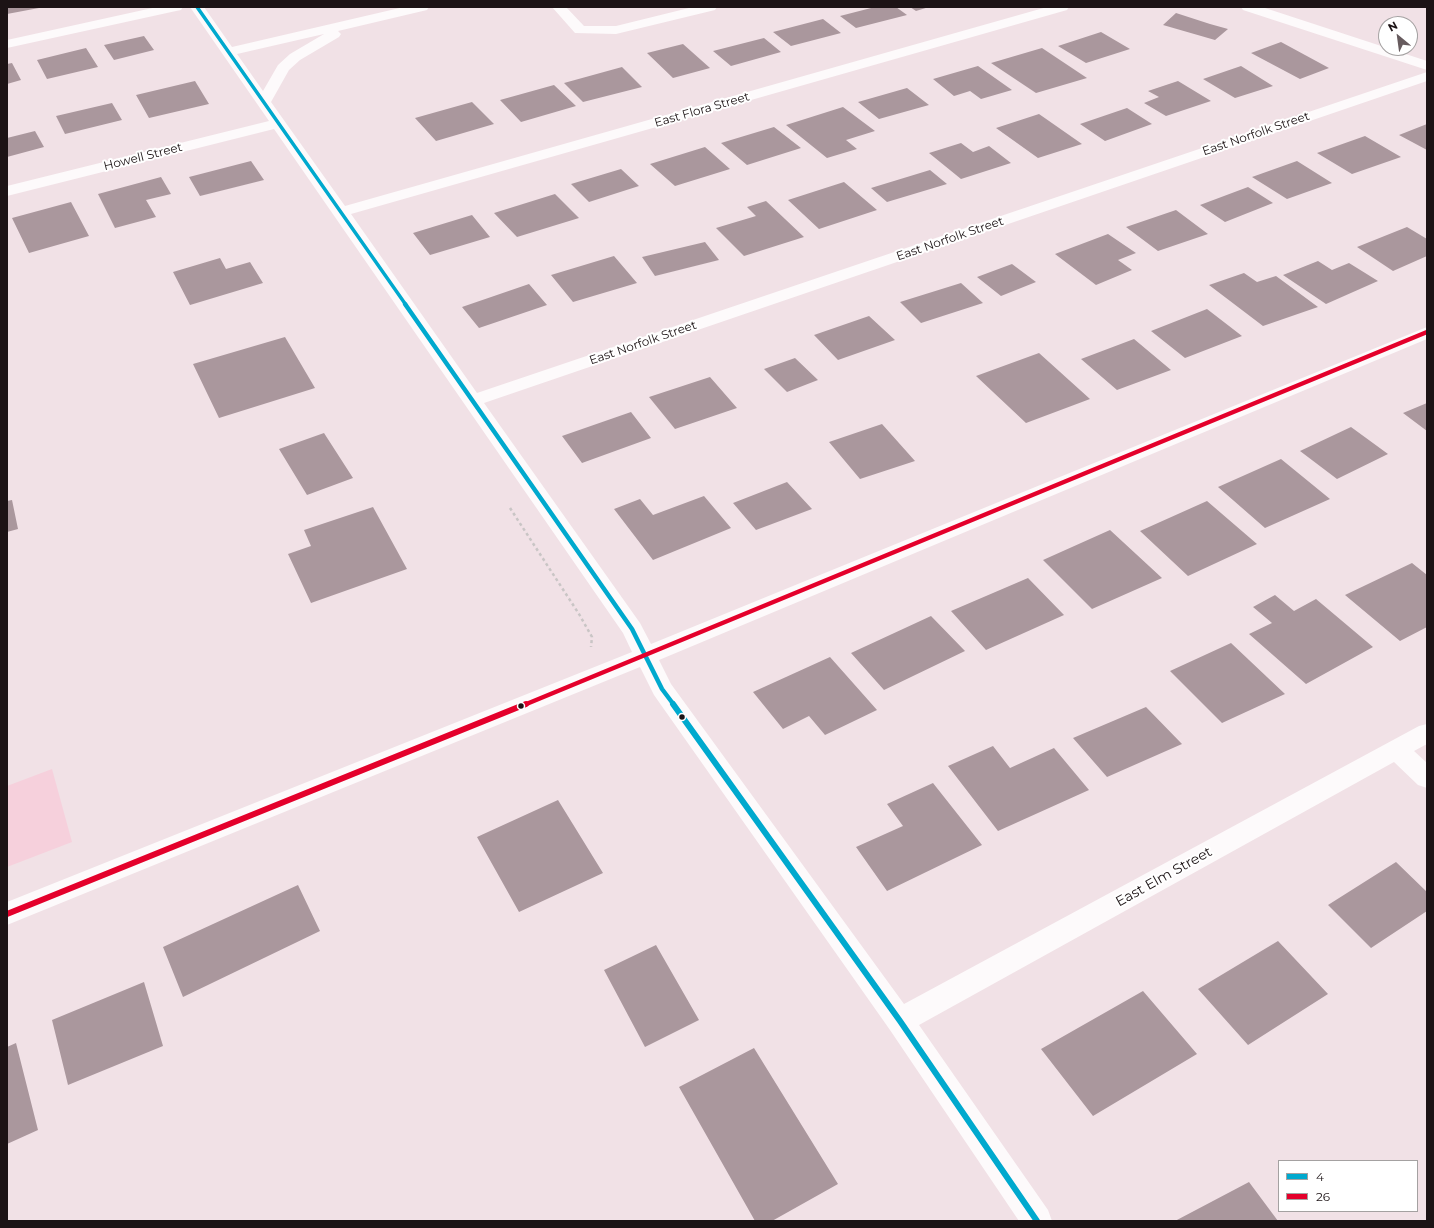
<!DOCTYPE html>
<html>
<head>
<meta charset="utf-8">
<style>
  body { margin:0 }
  #map { position:relative; width:1434px; height:1228px; overflow:hidden; background:#f1e1e6; font-family:Montserrat,sans-serif }
  canvas { display:block }
  .frame { position:absolute; inset:0; border:8px solid #1c1315; pointer-events:none }
  .legend { position:absolute; left:1278px; top:1160px; width:140px; height:52px; box-sizing:border-box; background:#fff; border:1px solid #a4a1a1; margin:0; padding:5px 7px; list-style:none; font-size:12px; color:#1c1315 }
  .legend li { display:flex; align-items:center; gap:8px; height:20px }
  .legend b { width:20px; border:1px solid #a4a1a1 }
  .north { position:absolute; left:1378px; top:16px; width:40px; height:40px; box-sizing:border-box; background:#fff; border:1px solid #a4a1a1; border-radius:50%; rotate:331deg; font-size:11px; font-weight:700; line-height:16px; text-align:center; color:#1c1315 }
  .north::after { content:''; display:block; margin:auto; width:14px; height:18px; background:#675b5e; clip-path:polygon(50% 0,100% 100%,50% 72%,0 100%) }
</style>
</head>
<body>
<div id="map">
<canvas width="1434" height="1228"></canvas>
<div class="frame"></div>
<ul class="legend">
<li><b style="height:5px;background:#00a9ce"></b>4</li>
<li><b style="height:5px;background:#e4002b"></b>26</li>
</ul>
<div class="north">N</div>
</div>
<script>
const g = document.querySelector('canvas').getContext('2d');
g.lineJoin = 'round';
function paint(path, color) { g.fillStyle = color; g.fill(path, 'evenodd'); }
function stroke(path, color, width, dash) { g.strokeStyle = color; g.lineWidth = width; g.lineCap = dash ? 'butt' : 'round'; g.setLineDash(dash || []); g.stroke(path); }
function write(font, color, halo, rows, align = 'center') {
  g.font = font + ' Montserrat,sans-serif'; g.lineWidth = 4; g.setLineDash([]); g.textBaseline = 'middle'; g.strokeStyle = halo; g.fillStyle = color; for (const [text, x, y, turn = 0] of rows) {
    g.save(); g.translate(x, y); g.rotate((+turn || 0) * Math.PI / 180); g.textAlign = isNaN(turn) ? turn : align; if (halo) g.strokeText(text, 0, 0); g.fillText(text, 0, 0); g.restore();
  }
}
paint(new Path2D(`
  M52,769L72,842L7,867V786Z`), '#f6d0dc');
paint(new Path2D(`
  M7,7H39V8L7,14Z
  M875,7H896L907,15L856,28L840,16Z
  M910,7H929L916,11Z
  M1176,13L1210,24L1228,29L1215,40L1163,25Z
  M823,19L841,33L791,46L773,32Z
  M1101,32L1130,49L1086,63L1058,46Z
  M144,36L154,50L114,60L104,45Z
  M764,38L781,52L731,66L713,51Z
  M1281,42L1329,68L1300,79L1251,53Z
  M683,44L710,68L673,78L647,53Z
  M86,48L98,67L47,79L37,60Z
  M1042,48L1087,78L1036,93L991,63Z
  M12,63L21,80L7,84V64Z
  M978,66L1012,90L981,99L970,91L954,96L933,79Z
  M1241,66L1273,86L1235,98L1203,79Z
  M622,67L642,87L583,102L564,83Z
  M195,81L209,104L149,118L136,95Z
  M1178,81L1211,101L1166,116L1144,103L1159,97L1148,91Z
  M554,85L576,106L521,122L500,100Z
  M907,88L929,105L879,119L858,102Z
  M472,102L494,124L436,141L415,118Z
  M112,103L122,120L65,134L56,116Z
  M843,107L875,131L846,140L857,149L827,158L786,125Z
  M1127,108L1152,124L1105,141L1080,124Z
  M1039,114L1082,144L1038,158L996,128Z
  M1427,124V150L1399,135Z
  M774,127L801,148L747,165L721,143Z
  M35,131L44,147L7,157V138Z
  M1365,136L1401,157L1352,174L1317,153Z
  M961,143L973,152L989,146L1011,163L961,179L929,153Z
  M705,147L730,169L675,186L650,164Z
  M251,161L264,180L200,196L189,177Z
  M1297,161L1332,183L1287,199L1252,177Z
  M621,169L639,186L589,202L571,184Z
  M930,170L947,184L887,202L871,188Z
  M161,177L171,194L146,200L156,217L115,228L98,194Z
  M844,182L877,210L819,229L788,200Z
  M1248,187L1273,203L1225,222L1200,205Z
  M555,194L579,218L517,237L494,213Z
  M766,201L804,237L744,256L716,228L756,216L747,207Z
  M71,202L89,236L29,253L12,218Z
  M1176,210L1208,234L1158,251L1126,227Z
  M472,215L490,237L430,255L413,233Z
  M1407,227L1427,239V256L1393,271L1357,247Z
  M1108,234L1136,253L1118,260L1132,270L1096,285L1055,254Z
  M705,242L719,260L655,276L642,257Z
  M614,256L637,283L573,302L551,275Z
  M220,258L226,269L250,262L263,283L190,305L173,272Z
  M1318,261L1332,270L1349,263L1378,281L1326,304L1283,275Z
  M1012,264L1036,282L1001,296L977,277Z
  M1244,273L1257,282L1276,276L1318,307L1263,326L1209,285Z
  M961,283L983,303L921,323L900,302Z
  M529,284L547,305L479,328L462,307Z
  M1207,309L1242,336L1185,358L1151,331Z
  M869,316L895,340L838,360L814,335Z
  M285,337L315,388L219,418L193,364Z
  M1134,339L1171,370L1117,390L1081,359Z
  M1039,353L1090,399L1026,423L976,376Z
  M795,358L818,380L787,392L764,369Z
  M710,377L737,408L675,429L649,397Z
  M1427,403V431L1403,413Z
  M631,412L651,438L582,463L562,436Z
  M882,424L915,461L860,479L829,442Z
  M1351,427L1388,454L1337,479L1300,451Z
  M324,433L353,478L307,495L279,449Z
  M1281,459L1330,499L1265,528L1218,487Z
  M787,482L812,509L756,530L733,503Z
  M704,496L731,528L653,560L614,509L640,499L653,515Z
  M12,500L18,529L7,532V501Z
  M1207,501L1257,544L1188,576L1140,531Z
  M373,507L407,569L311,603L288,554L311,546L304,530Z
  M1110,530L1162,578L1092,609L1043,560Z
  M1412,563L1427,575V627L1400,641L1345,595Z
  M1028,578L1064,615L986,650L951,611Z
  M1275,595L1294,611L1316,599L1373,647L1306,684L1249,634L1272,623L1253,607Z
  M931,616L965,651L884,690L851,653Z
  M1231,643L1285,694L1222,723L1170,671Z
  M830,657L877,710L825,735L809,716L783,729L753,692Z
  M1146,707L1182,744L1107,777L1073,738Z
  M993,746L1010,768L1054,748L1089,790L998,831L948,766Z
  M933,783L982,845L887,891L856,847L903,826L887,804Z
  M558,800L603,873L519,912L477,837Z
  M1396,862L1427,892V911L1371,948L1328,905Z
  M298,885L320,931L183,997L163,947Z
  M1278,941L1328,994L1248,1045L1198,989Z
  M656,945L699,1020L645,1047L604,970Z
  M144,982L163,1046L68,1085L52,1020Z
  M1143,991L1197,1054L1093,1116L1041,1049Z
  M16,1043L38,1130L7,1144V1047Z
  M754,1048L838,1184L772,1221H755L679,1087Z
  M1249,1182L1278,1221H1175Z`), '#aa979d');
stroke(new Path2D(`
  M510,508L579,614L592,637L591,647`), '#c9c5c5', 2.5, [3, 3]);
paint(new Path2D(`
  M157,7H183L181,10L176,11L7,48V40Z
  M190,7H204L232,47L404,7H429L427,10L338,31L341,34L339,37L300,60L289,70L271,102L345,206L1047,7H1069L1067,10L351,214L477,393L1427,72V81L484,403L640,623L651,644L1427,327V339L659,660L671,684L904,1004L1419,726L1427,724V744L1414,751L1427,763V788L1418,785L1394,762L919,1025L1048,1210L1052,1221H1019L890,1030L654,695L640,667L7,925V902L632,652L623,633L274,129L7,196V186L269,121ZM324,34L290,54L278,65L263,91L237,54Z
  M552,7H566L584,26H616L693,7H717L715,10L616,34L575,33Z
  M1241,7H1262L1427,61V70L1243,10Z`), '#fdfafb');
stroke(new Path2D(`
  M197,7L406,305`), '#00a9ce', 3.5);
stroke(new Path2D(`
  M405,304L632,629L662,689L674,705`), '#00a9ce', 4.5);
stroke(new Path2D(`
  M673,704L900,1021L1037,1221`), '#00a9ce', 6);
stroke(new Path2D(`
  M524,705L1427,332`), '#e4002b', 4.5);
stroke(new Path2D(`
  M7,914L526,704`), '#e4002b', 6);
for (const [x, y, r, color] of [
  [521,706,3.5,"#1c1315"],
  [682,717,3.5,"#1c1315"]
]) { const dot = new Path2D(); dot.arc(x, y, r, 0, 2 * Math.PI); g.fillStyle = color; g.fill(dot); stroke(dot, '#fff', 1.5); }
write('12px', '#1c1315', '#fff', [
  ["East Flora Street",702,110,-16],
  ["East Norfolk Street",1256,134,-19],
  ["Howell Street",143,157,-14],
  ["East Norfolk Street",950,239,-19],
  ["East Norfolk Street",643,343,-19]
]);
write('14px', '#1c1315', '#fff', [
  ["East Elm Street",1164,877,-29]
]);
</script>
</body>
</html>
